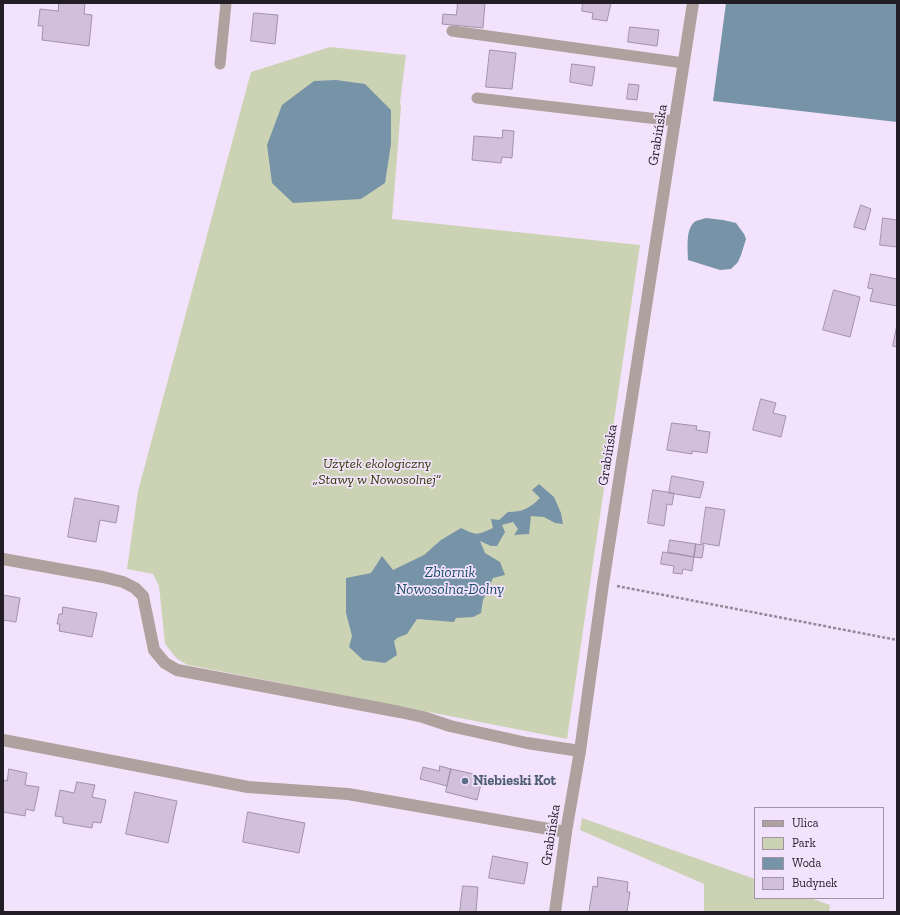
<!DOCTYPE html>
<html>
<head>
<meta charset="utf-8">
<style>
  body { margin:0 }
  #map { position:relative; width:900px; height:915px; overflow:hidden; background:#f3e2fb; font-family:"Zilla Slab",serif }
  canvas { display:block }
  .frame { position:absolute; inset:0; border:4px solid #231d26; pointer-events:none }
  .legend { position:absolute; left:754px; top:807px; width:130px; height:92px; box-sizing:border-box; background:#f3e2fb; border:1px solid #a093a6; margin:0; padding:5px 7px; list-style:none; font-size:12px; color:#231d26 }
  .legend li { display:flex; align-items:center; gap:8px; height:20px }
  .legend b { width:20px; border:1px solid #a093a6 }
</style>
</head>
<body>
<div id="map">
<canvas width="900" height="915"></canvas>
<div class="frame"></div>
<ul class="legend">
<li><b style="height:5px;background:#afa19d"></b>Ulica</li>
<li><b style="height:11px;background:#ccd3b4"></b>Park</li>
<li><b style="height:11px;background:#7693a7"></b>Woda</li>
<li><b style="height:11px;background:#d1bfdb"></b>Budynek</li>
</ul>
</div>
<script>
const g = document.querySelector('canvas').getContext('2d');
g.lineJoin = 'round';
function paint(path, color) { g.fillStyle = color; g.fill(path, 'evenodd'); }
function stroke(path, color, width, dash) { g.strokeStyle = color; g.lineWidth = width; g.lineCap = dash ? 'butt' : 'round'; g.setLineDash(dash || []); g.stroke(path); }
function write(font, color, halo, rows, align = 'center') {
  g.font = font + ' "Zilla Slab",serif'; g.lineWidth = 3.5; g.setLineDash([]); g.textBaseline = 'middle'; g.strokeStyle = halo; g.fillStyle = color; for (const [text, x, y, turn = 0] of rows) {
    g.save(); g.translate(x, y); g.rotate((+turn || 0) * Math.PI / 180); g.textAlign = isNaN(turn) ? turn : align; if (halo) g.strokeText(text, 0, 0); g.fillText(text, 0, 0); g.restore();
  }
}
paint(new Path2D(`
  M330,47L406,55L400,102L401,107L392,219L640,245L567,739L188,665L177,659L165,644L159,586L153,574L127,569L138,491L251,72Z
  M582,818L755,879V898H810L830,905L829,912H704V884L580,830Z`), '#ccd3b4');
paint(new Path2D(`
  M726,3H897V122L713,101Z
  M336,80L365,84L391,110V144L385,183L361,199L293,203L272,183L267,145L282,105L314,81Z
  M706,218L723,220L736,223L744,234L746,239L741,255L738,262L731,269L720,270L688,260C688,249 685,227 696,221C699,220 703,219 706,218Z
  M539,484L554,497L561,513L563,524L555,523L544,517L531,516L529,534L514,535L518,529L513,522L502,525L505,532L497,546H491L480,541L485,553L500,562L505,575L493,578L483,600L481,613L473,617L456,618L454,622L417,619L407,634L397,638L394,641L397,655L385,663L363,660L349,647L352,636L346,613V578L371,573L382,556L393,570L424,555L441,540L461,528C477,536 477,535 493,528L491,519L499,520L508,512C523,512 530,508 540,498L532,490Z`), '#7693a7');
const building = new Path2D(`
  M59,3H85L84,14L92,15L89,46L42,40L43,26H38L40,9L58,11Z
  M458,3H485L483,28L442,24L443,14L456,15Z
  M583,3H611L607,21L592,19L593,13L582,11Z
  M254,13L278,15L275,44L251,41Z
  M630,27L659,30L657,46L628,42Z
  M490,50L516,53L512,89L486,87Z
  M572,64L595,67L592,86L570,82Z
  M629,84L639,85L637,100L627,99Z
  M503,130L514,131L512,158L502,157L501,163L472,160L474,136L502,138Z
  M861,205L871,209L865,230L854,227Z
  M883,218L897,220V247L880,245Z
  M871,274L897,279V306L870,301L873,289L868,288Z
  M834,290L860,297L850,337L823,330Z
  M897,325V347L893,346Z
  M761,399L776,403L773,413L786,416L781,437L753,430Z
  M672,423L697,426L696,430L710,432L707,453L692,451V454L667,450Z
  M672,476L704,482L700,498L669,493Z
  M653,490L674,493L672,505L667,504L664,526L648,523Z
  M75,498L119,506L116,523L100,520L96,542L68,537Z
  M706,507L725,510L719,546L701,543Z
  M670,540L696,544L694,557L668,552Z
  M696,544L704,545L702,558L694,557Z
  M663,552L694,557L692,571L683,569L682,574L673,573L674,566L661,564Z
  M3,595L20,598L16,622L3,620Z
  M63,607L97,613L92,637L59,631L60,624H57L59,614H62Z
  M440,766L451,769L447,786L420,779L423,767L439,771Z
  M9,769L27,773L25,785L39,787L34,811L26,809L25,816L3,812V780L7,781Z
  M451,769L483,776L477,800L446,792Z
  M77,782L95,785L92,797L106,800L101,823L93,822L92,828L63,823V817L55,816L60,790L74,793Z
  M135,792L177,801L168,843L126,834Z
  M248,812L305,823L299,853L243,842Z
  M493,856L528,863L524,884L489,878Z
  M598,877L628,882L627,892H630L627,912H589L593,886L597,887Z
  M463,886L478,887L476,912H460Z`);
paint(building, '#d1bfdb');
stroke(building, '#a192a9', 1);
stroke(new Path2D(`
  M617,586L897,640`), '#948899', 2.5, [3, 2]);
stroke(new Path2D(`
  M452,31L684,63
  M220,64L226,3
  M477,98L675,121`), '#afa19d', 11);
stroke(new Path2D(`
  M3,559L103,577L123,582L135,588L143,596L154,650L165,663L177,670L400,712L423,717L450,726L527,743L580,751
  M3,740L248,787L348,794L566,832`), '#afa19d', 12);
stroke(new Path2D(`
  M555,912L566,832L580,751L603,584L693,3`), '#afa19d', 12);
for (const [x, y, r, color] of [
  [465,781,4,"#5c6f8a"]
]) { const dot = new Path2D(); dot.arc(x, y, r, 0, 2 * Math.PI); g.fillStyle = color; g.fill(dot); stroke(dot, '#f3e2fb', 1.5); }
write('14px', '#231d26', '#f3e2fb', [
  ["Grabińska",658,135,-81],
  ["Grabińska",608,455,-81],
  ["Grabińska",551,835,-81]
]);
write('italic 14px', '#313902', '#f3e2fb', [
  ["Użytek ekologiczny",377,464],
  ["„Stawy w Nowosolnej”",377,480]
]);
write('bold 14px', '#4e5e75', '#f3e2fb', [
  ["Niebieski Kot",473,781]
], 'left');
write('italic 15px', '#184d6b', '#f3e2fb', [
  ["Zbiornik",450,573],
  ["Nowosolna-Dolny",450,590]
]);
</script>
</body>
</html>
